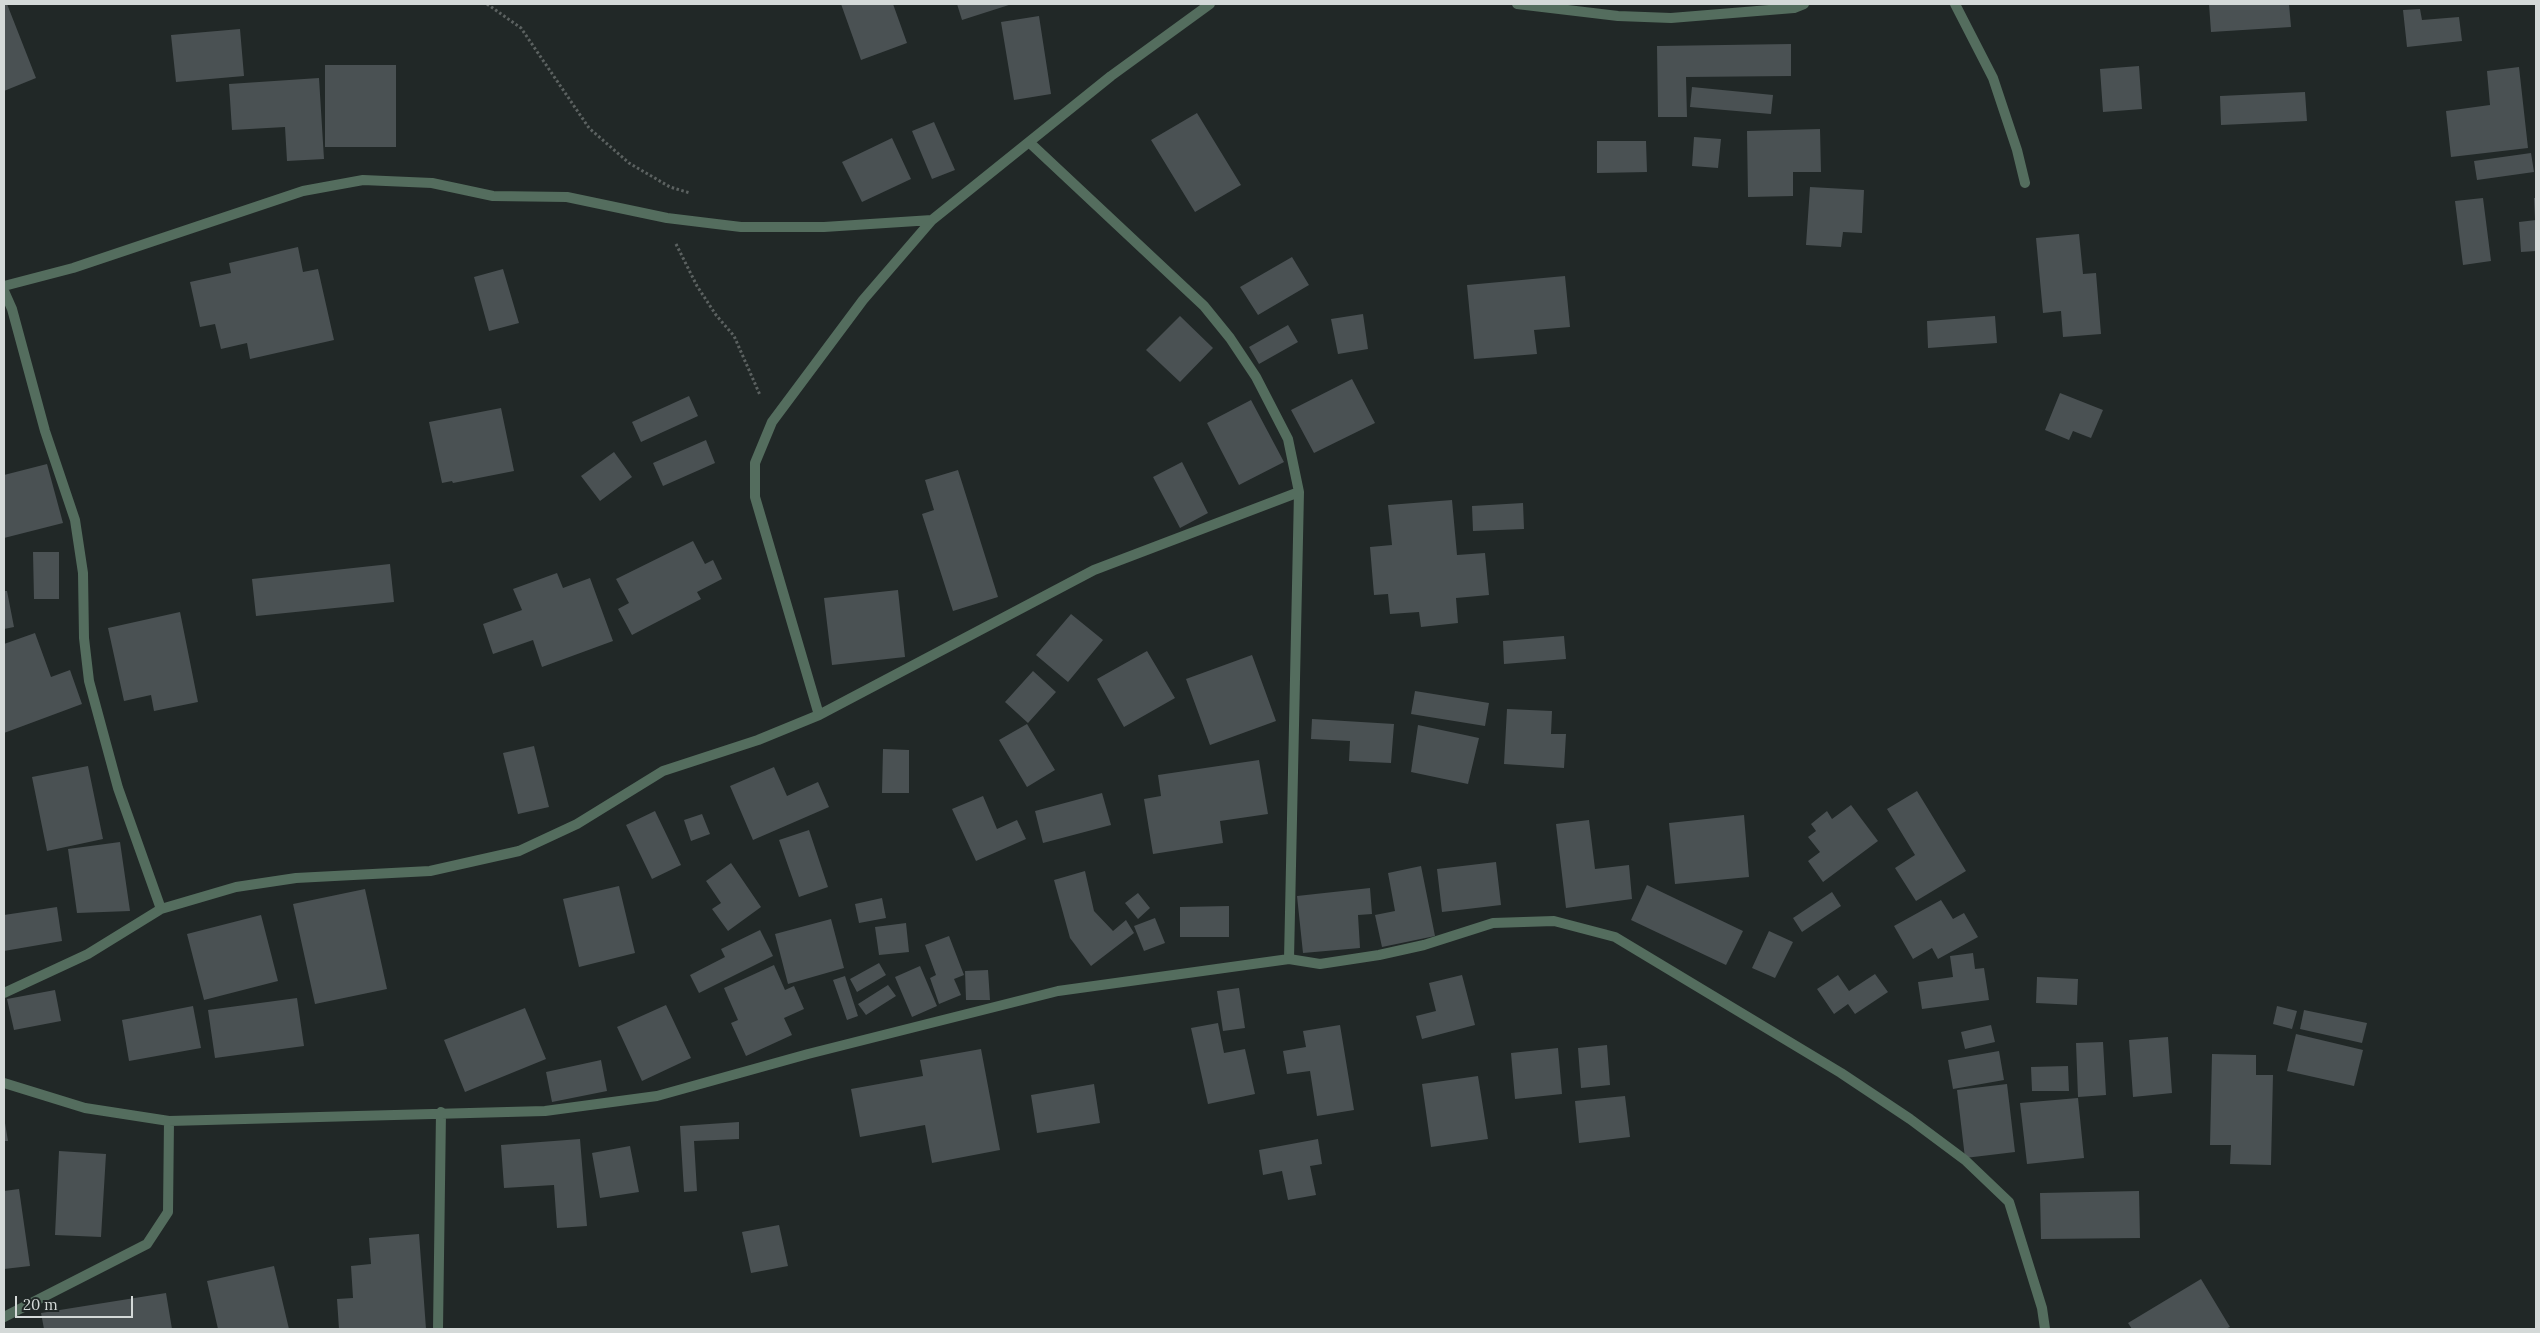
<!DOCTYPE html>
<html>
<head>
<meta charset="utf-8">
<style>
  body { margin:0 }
  #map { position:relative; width:2540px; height:1333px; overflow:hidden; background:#212827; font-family:Lora,serif }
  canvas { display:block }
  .frame { position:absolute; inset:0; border:5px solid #d4d9d8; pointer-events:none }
  .scale { position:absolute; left:15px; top:1296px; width:118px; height:22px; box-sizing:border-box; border:2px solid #d4d9d8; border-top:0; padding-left:6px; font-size:15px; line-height:18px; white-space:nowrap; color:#d4d9d8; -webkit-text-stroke:4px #212827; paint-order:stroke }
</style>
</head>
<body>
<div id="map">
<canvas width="2540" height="1333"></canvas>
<div class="frame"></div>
<div class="scale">20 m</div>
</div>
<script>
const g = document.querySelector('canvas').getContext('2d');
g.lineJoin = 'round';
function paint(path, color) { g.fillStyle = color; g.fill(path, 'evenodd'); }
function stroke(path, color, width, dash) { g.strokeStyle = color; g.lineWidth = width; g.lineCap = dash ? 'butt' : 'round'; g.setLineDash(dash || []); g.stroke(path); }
paint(new Path2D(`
  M4,4H7L36,78L4,91Z
  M841,4H893L907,43L861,60Z
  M957,4H1012L962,20Z
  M2209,4H2289L2291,27L2211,32Z
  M2420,9L2422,20L2459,17L2462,41L2407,47L2403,10Z
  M1039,16L1051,94L1014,100L1001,22Z
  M240,29L244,76L176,82L171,35Z
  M1791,44V76L1686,77L1687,117H1658L1657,46Z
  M325,65H396V147H325Z
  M2139,66L2142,109L2103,112L2100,69Z
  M2519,67L2528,148L2451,157L2446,111L2490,105L2487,71Z
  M319,78L324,159L287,161L285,127L232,130L229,84Z
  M1692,87L1773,95L1771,114L1690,107Z
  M2305,92L2307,121L2221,125L2220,96Z
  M1197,113L1241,185L1195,212L1151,140Z
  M934,122L955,170L932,179L912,131Z
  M1820,129L1821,172H1793V196L1748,197L1747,131Z
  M1694,137L1721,139L1718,168L1692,166Z
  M892,138L911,179L862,202L842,162Z
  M1597,141H1646L1647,172L1597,173Z
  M2531,153L2534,172L2477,180L2474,161Z
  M1810,187L1864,190L1862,233L1843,232L1841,247L1806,245Z
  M2483,198L2491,261L2463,265L2455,201Z
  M2534,198H2536V219H2535Z
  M2536,220V251L2521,252L2519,222Z
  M2079,234L2083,274L2096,273L2101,334L2063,337L2061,311L2043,313L2036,238Z
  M298,247L303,272L318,269L334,340L250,359L247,343L221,349L215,324L200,327L190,282L231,273L229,263Z
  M1292,257L1309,285L1258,315L1240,287Z
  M503,269L519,323L489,331L474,277Z
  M1565,276L1570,327L1534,330L1537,354L1474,359L1467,285Z
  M1363,314L1368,349L1338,354L1331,319Z
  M1180,316L1213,348L1180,382L1146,350Z
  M1995,316L1997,343L1928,348L1927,321Z
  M1288,325L1298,342L1259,364L1249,347Z
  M1352,379L1375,423L1314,453L1291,410Z
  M2060,393L2103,410L2091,438L2073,431L2069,440L2045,430Z
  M689,396L698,416L641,442L632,422Z
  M1251,400L1284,462L1239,485L1207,423Z
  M501,408L514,471L453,483L452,481L442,483L429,422Z
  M706,440L715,463L663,486L653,463Z
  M614,452L632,477L600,501L581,476Z
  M1182,462L1208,513L1180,528L1153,477Z
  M47,464L63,523L4,538V475Z
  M958,470L998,597L953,611L922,514L934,510L925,480Z
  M1452,500L1457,555L1485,553L1489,595L1456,598L1458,623L1421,627L1419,612L1390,614L1388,594L1374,595L1370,547L1392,545L1388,505Z
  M1523,503L1524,529L1473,531L1472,506Z
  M693,541L705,564L713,560L722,579L697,592L701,599L632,635L618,609L629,603L616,579Z
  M33,552H59V599H34Z
  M390,564L394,602L256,616L252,579Z
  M557,573L563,588L590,578L613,641L542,667L533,640L493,654L483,624L522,610L513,589Z
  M898,590L905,657L832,665L824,598Z
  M4,591H7L14,627L4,629Z
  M180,612L198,702L154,711L151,695L124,701L108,628Z
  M1071,614L1103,640L1068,682L1036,655Z
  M35,633L51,677L70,670L82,704L4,733V644Z
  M1564,636L1566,659L1504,664L1503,641Z
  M1147,651L1175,698L1124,727L1097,679Z
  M1252,655L1276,721L1210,745L1186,679Z
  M1033,671L1056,692L1028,723L1005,702Z
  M1415,691L1489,703L1485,726L1411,714Z
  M1507,709L1552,711L1551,734H1566L1564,768L1504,764Z
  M1312,719L1394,724L1391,763L1349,761L1350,741L1311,739Z
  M1027,724L1055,770L1027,787L999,740Z
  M1418,725L1479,738L1468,784L1411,772Z
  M534,746L549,807L518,814L503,753Z
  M883,749L909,750V793H882Z
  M1259,760L1268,814L1220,821L1223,843L1153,854L1144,799L1161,796L1158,775Z
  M88,766L103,839L47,851L32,777Z
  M774,767L787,796L818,782L829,807L753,840L730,786Z
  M1917,791L1966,871L1916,901L1895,868L1915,855L1887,809Z
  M1102,793L1111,825L1043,843L1035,811Z
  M983,796L997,829L1017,820L1026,839L976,861L952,809Z
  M1851,805L1878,841L1823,882L1808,861L1820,852L1808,837L1816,831L1811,824L1827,811L1832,819Z
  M655,811L681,865L652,879L626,825Z
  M702,814L710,834L691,841L684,820Z
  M1744,815L1749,877L1675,884L1669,823Z
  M1589,820L1595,869L1629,865L1632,899L1566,908L1556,824Z
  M809,830L828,887L799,897L779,840Z
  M120,842L130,911L77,913L68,849Z
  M1496,862L1501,905L1442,912L1437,869Z
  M731,863L761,907L728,931L712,909L721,903L706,881Z
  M1421,866L1435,936L1382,947L1375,915L1395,911L1388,873Z
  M1085,871L1094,911L1113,931L1126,920L1134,933L1091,966L1070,938L1054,880Z
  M1647,885L1743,931L1726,965L1631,920Z
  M619,886L635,953L579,967L563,899Z
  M1370,888L1372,914L1358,915L1360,948L1303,953L1297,896Z
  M365,889L387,989L315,1004L293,904Z
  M1832,892L1841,906L1802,932L1793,918Z
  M1138,893L1150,908L1138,919L1125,903Z
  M882,898L886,918L859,923L855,904Z
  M1941,900L1953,919L1964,913L1978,937L1938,959L1932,948L1913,959L1894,926Z
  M1229,906V937H1180V907Z
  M57,907L62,941L4,951V915Z
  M261,915L278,981L204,1000L187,934Z
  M1155,918L1165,943L1144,951L1134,926Z
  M831,919L844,968L788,984L775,934Z
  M906,923L909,952L879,955L875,927Z
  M760,930L773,956L699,993L690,975L725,957L721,949Z
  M1769,931L1793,942L1775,978L1752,968Z
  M949,936L964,975L954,979L961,995L939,1004L930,978L936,975L925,945Z
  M1973,953L1975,969L1984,968L1989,1000L1922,1009L1918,982L1953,977L1950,956Z
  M879,963L886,975L857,992L850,979Z
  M774,965L785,990L794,986L804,1009L784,1018L792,1035L746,1056L731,1023L738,1020L724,988Z
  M920,966L937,1006L912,1017L895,977Z
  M988,970L990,1000H966L965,971Z
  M1875,974L1888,992L1855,1014L1848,1004L1834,1014L1817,989L1838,975L1849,991Z
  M1462,975L1475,1025L1422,1039L1416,1016L1436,1011L1429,983Z
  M845,976L858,1016L847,1020L833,980Z
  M2037,977L2078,979L2077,1005L2036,1003Z
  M888,985L896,996L866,1015L858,1004Z
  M1239,988L1245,1028L1223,1031L1217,991Z
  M55,990L61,1021L14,1030L7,999Z
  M297,998L304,1046L215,1058L208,1010Z
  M666,1005L691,1058L642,1081L617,1027Z
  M193,1006L201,1048L129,1061L122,1020Z
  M2277,1006L2297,1011L2292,1029L2273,1024Z
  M525,1008L546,1059L465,1092L444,1040Z
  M2304,1010L2367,1023L2362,1043L2300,1029Z
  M1218,1023L1224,1053L1245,1049L1255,1094L1208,1104L1191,1028Z
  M1340,1025L1354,1110L1317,1116L1310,1071L1287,1074L1283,1051L1306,1047L1303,1031Z
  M1991,1025L1995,1042L1965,1049L1961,1032Z
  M2296,1034L2363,1050L2354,1086L2287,1071Z
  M2168,1037L2172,1093L2133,1097L2129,1040Z
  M2103,1042L2106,1095L2078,1097L2076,1043Z
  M1607,1045L1610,1085L1581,1088L1578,1048Z
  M1558,1048L1562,1094L1515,1099L1511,1053Z
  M981,1049L1000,1150L932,1163L925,1125L860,1137L851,1089L923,1076L920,1060Z
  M1999,1051L2004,1080L1953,1089L1948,1060Z
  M2212,1054L2256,1055V1075H2273L2271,1165L2230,1164L2231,1145H2210Z
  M601,1060L607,1091L552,1102L546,1072Z
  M2068,1066L2069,1091H2032L2031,1067Z
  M1478,1076L1488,1139L1431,1147L1422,1084Z
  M1094,1084L1100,1123L1037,1133L1031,1095Z
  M2007,1084L2015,1152L1965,1158L1957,1090Z
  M1625,1096L1630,1137L1579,1143L1575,1101Z
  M2078,1098L2084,1158L2027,1164L2020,1103Z
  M4,1117L8,1141H4Z
  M739,1122V1139L694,1141L697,1191L684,1192L680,1126Z
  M580,1139L587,1226L557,1228L554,1185L504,1188L501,1145Z
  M1318,1139L1322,1164L1310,1166L1316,1195L1288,1200L1282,1171L1263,1175L1259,1150Z
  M630,1146L639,1192L600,1198L592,1153Z
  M59,1151L106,1154L101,1237L55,1235Z
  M19,1189L30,1266L4,1269V1191Z
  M2139,1191L2140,1238L2041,1239L2040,1193Z
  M779,1225L788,1266L751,1273L742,1232Z
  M419,1234L426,1329H339L337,1299L353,1298L351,1266L371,1264L369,1238Z
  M274,1266L289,1329H218L207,1281Z
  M2201,1279L2230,1327L2225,1329H2132L2128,1323Z
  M166,1293L172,1329H44L41,1313Z`), '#4a5153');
stroke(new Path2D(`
  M487,4L521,28L589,128L629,163L670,187L690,193
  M676,244L697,286L716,315L734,336L760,395`), '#5c6261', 3, [2.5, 2.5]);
stroke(new Path2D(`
  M1517,4L1618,16L1671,18L1794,8L1804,4
  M1955,4L1993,78L2017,150L2025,183
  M1030,143L1204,306L1230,338L1256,377L1288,439L1299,492L1289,959
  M4,286L73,268L303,191L363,180L432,183L493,196L567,197L667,218L741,227H824L932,220
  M4,291L12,309L45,431L75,520L83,573L84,638L89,681L118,788L161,909
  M819,715L755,497V463L772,422L863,300L932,220L1111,76L1210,4
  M4,993L88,954L161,909L236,887L296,878L430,871L519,851L577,824L663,771L758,740L819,715L1094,570L1299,492
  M4,1083L85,1108L169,1121L545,1111L657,1096L808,1054L1058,991L1289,959L1320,964L1379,955L1424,945L1493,923L1554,921L1615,937L1841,1073L1910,1119L1965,1160L2009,1202L2042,1308L2045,1329
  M4,1317L147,1244L168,1212L169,1121
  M438,1329L441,1112`), '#546d5e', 10);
</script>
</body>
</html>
